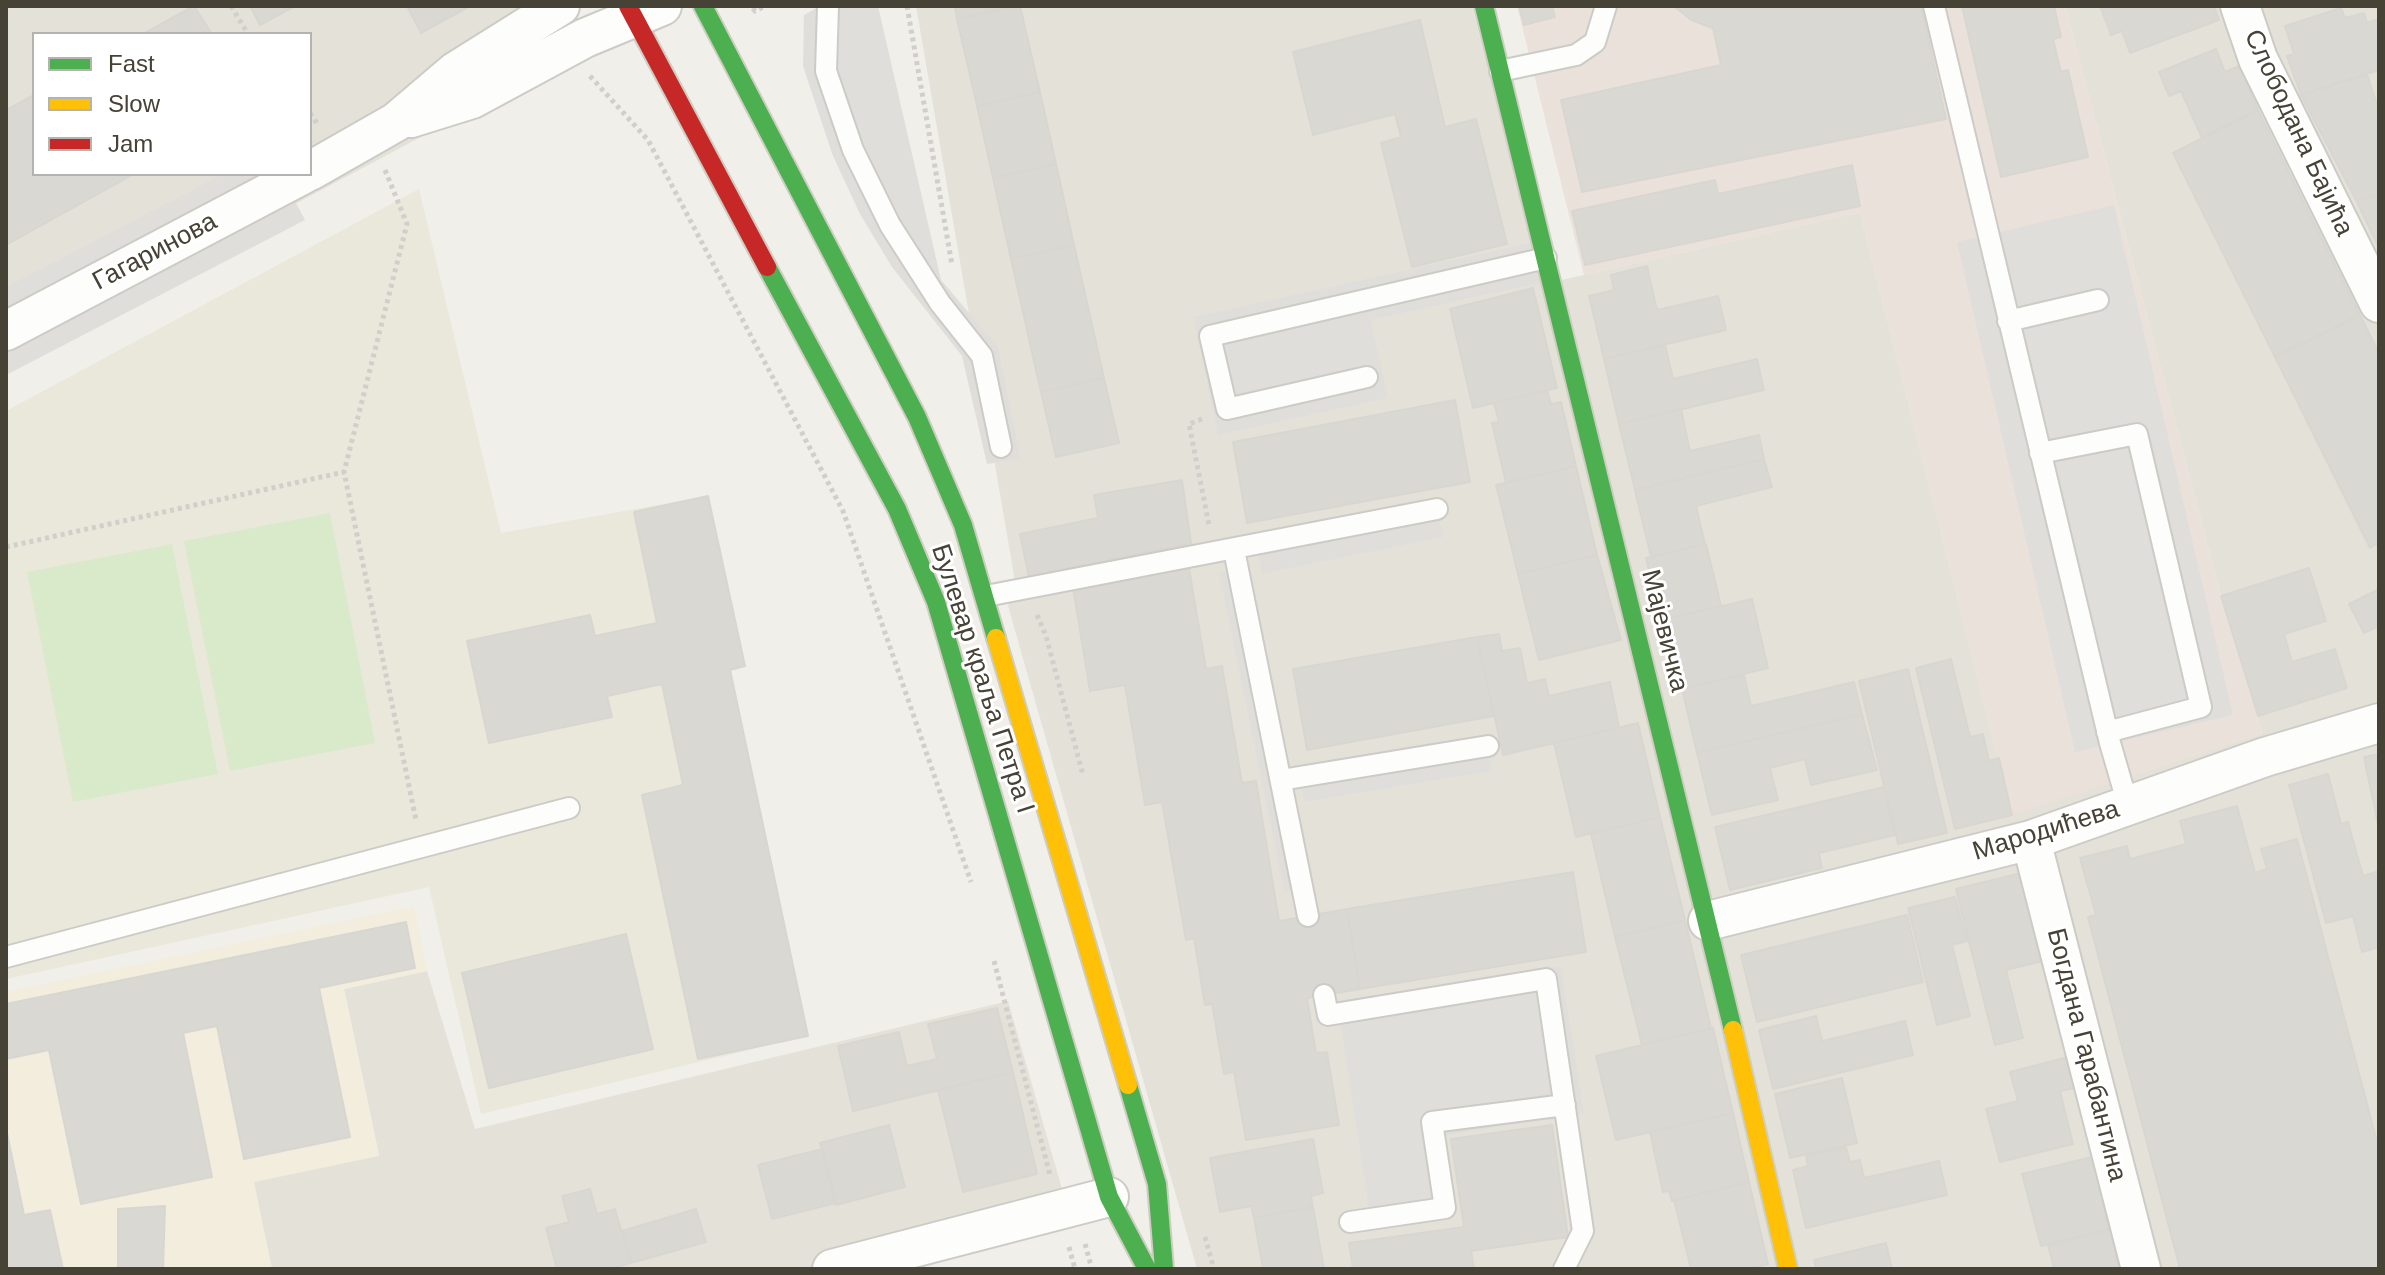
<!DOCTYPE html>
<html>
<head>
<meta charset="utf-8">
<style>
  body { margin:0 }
  #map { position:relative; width:2385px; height:1275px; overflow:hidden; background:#f0efea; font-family:Helvetica,sans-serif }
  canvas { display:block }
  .frame { position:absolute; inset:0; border:8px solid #464236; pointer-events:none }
  .legend { position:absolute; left:32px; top:32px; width:280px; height:144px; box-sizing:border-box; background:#fff; border:2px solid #b5b3af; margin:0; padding:10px 14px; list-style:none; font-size:24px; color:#464236 }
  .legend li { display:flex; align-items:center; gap:16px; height:40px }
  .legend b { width:40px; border:2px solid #b5b3af }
</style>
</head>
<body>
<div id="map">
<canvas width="2385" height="1275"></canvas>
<div class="frame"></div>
<ul class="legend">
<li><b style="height:10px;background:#4caf50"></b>Fast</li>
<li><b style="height:10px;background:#ffc107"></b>Slow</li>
<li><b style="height:10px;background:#c62828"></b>Jam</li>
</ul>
</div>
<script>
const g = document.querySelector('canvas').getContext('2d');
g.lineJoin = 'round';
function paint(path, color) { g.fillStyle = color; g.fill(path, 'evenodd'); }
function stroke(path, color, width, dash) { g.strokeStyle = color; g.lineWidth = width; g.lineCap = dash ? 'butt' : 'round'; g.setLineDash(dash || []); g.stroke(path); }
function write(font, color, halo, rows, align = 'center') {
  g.font = font + ' Helvetica,sans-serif'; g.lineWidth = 6; g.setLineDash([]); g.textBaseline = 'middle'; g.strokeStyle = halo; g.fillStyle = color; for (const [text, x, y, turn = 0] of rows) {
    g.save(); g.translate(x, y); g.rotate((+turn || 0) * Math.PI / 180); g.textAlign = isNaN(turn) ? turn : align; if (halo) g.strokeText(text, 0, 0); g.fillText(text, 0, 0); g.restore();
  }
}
paint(new Path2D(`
  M6,6H544L571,57L6,358ZM34,34H310V174H34Z
  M916,6H1472L1544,284L1860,212L2012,814L2262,733L2221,596L2065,6H2379V1269H1197L1008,606L1016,587Z
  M427,971L475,1129L1008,1001L1073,1227L910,1269H272L253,1182L379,1155L344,989Z`), '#e4e2d8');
paint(new Path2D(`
  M414,906L427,971L344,989L379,1156L254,1182L272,1269H6V992Z`), '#f2eddd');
paint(new Path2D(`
  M419,189L501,533L708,496L745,666L731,670L808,1036L481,1114L429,887L6,979V411Z`), '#eae8da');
paint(new Path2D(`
  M1517,6H2065L2221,596L2262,733L2012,815L1860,212L1584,275Z`), '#ebe1db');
paint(new Path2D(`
  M330,513L375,743L230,771L184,541Z
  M172,544L218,774L73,802L27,572Z`), '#d9eacb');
paint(new Path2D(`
  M820,6H878L941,280L998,347L1021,459L987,464L962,356L892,267L860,214L833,156L803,66L804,15Z
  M223,174H281L6,331V287Z
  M288,188L305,220L6,375V335Z
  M2114,205L2233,715L2075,752L1957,242Z
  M1530,243L1539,283L1371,320L1388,398L1218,435L1193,317Z
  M1437,509L1443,537L1262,574L1256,546Z
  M1238,569L1303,889L1284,892L1219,573Z
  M1488,746L1492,771L1304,802L1300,777Z
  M1561,966L1584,1113L1441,1136L1453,1217L1372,1229L1337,1001Z`), '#dfdeda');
const building = new Path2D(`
  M194,6L212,34H143Z
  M250,6H295L260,25Z
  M407,6H470L421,33Z
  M955,6H1015L957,19Z
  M1020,6L1040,92L977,106L957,19Z
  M1519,6H1552L1555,17L1524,25Z
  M1674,6H1921L1946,119L1582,192L1561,100L1721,65L1713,28L1691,20Z
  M1962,6H2054L2061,37L2053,39L2061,72L2068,70L2088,157L2001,177Z
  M2100,6H2214L2219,20L2130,53L2122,31L2111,35Z
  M2341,8L2345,18L2364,13L2367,23L2379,19V70L2301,95L2287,56L2294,54L2285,26Z
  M1420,20L1445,127L1476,119L1507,244L1412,267L1381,143L1401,137L1395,114L1313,135L1293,52Z
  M2216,49L2225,72L2239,66L2258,110L2202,138L2181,91L2169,96L2159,72Z
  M2367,74L2379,111V195L2356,200L2301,95Z
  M1040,92L1056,164L993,178L977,106Z
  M34,95V174H134L6,245V110Z
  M2258,110L2360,315L2275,357L2173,153Z
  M1056,164L1074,245L1011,259L993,178Z
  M1852,165L1860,206L1585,265L1572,211L1715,180L1718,194Z
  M2379,195V248L2356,200Z
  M1074,245L1104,378L1041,392L1011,259Z
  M1647,266L1657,310L1718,296L1726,330L1604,359L1589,296L1614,290L1611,275Z
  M1533,288L1557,388L1473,408L1450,309Z
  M2360,315L2379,353V543L2370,548L2275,357Z
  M1665,345L1673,379L1757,359L1764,390L1619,424L1604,359Z
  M1104,378L1119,443L1056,457L1041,392Z
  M1547,390L1551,404L1561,402L1576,466L1506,483L1492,423L1499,422L1494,403Z
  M1455,400L1470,482L1247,523L1233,442Z
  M1681,409L1690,451L1759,435L1764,459L1635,490L1619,424Z
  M1764,459L1772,487L1696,506L1705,544L1651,557L1635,490Z
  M1576,466L1597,555L1518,574L1496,485Z
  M1182,480L1191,543L1029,577L1020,534L1098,518L1094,495Z
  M708,496L745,666L730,670L808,1036L698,1059L642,795L683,785L662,684L607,696L612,717L489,743L467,641L590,615L595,636L657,623L634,512Z
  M1706,544L1721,606L1661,620L1646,558Z
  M1597,555L1621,640L1539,660L1518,574Z
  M1189,568L1206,669L1222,666L1242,783L1256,781L1279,921L1347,909L1360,989L1307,998L1316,1053L1327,1052L1339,1125L1246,1140L1234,1072L1224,1074L1212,1004L1205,1005L1194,938L1186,940L1162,802L1145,805L1125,685L1090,691L1073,588Z
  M2309,568L2326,621L2284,634L2292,662L2335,649L2347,688L2258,716L2221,596Z
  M2379,589V626L2364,633L2349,604Z
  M1752,599L1768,668L1682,689L1666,619Z
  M1499,634L1502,651L1520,648L1527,683L1545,679L1549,696L1610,682L1619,728L1503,755L1477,637Z
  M1477,637L1494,716L1307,750L1293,669Z
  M1951,659L1970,737L1983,734L1989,761L1999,758L2012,815L1955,829L1916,668Z
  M1908,669L1947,833L1898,844L1859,681Z
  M1744,675L1751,706L1854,682L1862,714L1697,753L1682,689Z
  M1862,714L1877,770L1811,785L1805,759L1770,768L1778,800L1712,815L1697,753Z
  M1638,723L1660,817L1576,837L1554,743Z
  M2379,754V829L2364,757Z
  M2328,774L2341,824L2348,822L2363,876L2379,871V947L2362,952L2353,916L2326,923L2289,785Z
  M1884,787L1895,835L1819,853L1822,868L1730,890L1715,827Z
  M2237,806L2255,873L2267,869L2261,849L2297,839L2379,1149V1269H2180L2088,917L2096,915L2080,858L2127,846L2130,859L2186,844L2180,821Z
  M1660,817L1685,920L1615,937L1591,834Z
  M1573,872L1586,952L1360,989L1347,909Z
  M2021,873L2043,961L2006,970L2023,1038L1995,1045L1956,889Z
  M1955,897L1967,941L1952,945L1970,1016L1937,1025L1908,908Z
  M1907,915L1923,982L1757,1022L1741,955Z
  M1685,920L1711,1028L1642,1045L1615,937Z
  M406,922L415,968L319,988L350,1137L244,1159L217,1026L183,1033L212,1177L81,1204L49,1050L6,1059V1004Z
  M626,934L653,1049L489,1088L462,973Z
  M997,1008L1013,1072L853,1111L838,1046L899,1032L907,1066L937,1059L928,1024Z
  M1816,1016L1822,1041L1905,1021L1913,1055L1773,1089L1759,1030Z
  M1713,1028L1733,1113L1616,1140L1596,1056Z
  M2068,1057L2075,1088L2060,1091L2073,1144L2000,1162L1986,1109L2018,1101L2010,1072Z
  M1013,1072L1037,1174L963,1192L938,1090Z
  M1842,1078L1857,1143L1790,1158L1775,1094Z
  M1733,1113L1749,1182L1672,1201L1669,1191L1663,1192L1650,1132Z
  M889,1125L905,1187L836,1205L820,1143Z
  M1552,1125L1568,1237L1471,1251L1474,1269H1353L1349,1243L1464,1227L1451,1139Z
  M6,1128L24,1215L50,1210L63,1269H6Z
  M1313,1139L1323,1193L1311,1196L1313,1207L1254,1218L1251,1206L1220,1212L1210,1158Z
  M1846,1147L1850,1162L1860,1160L1864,1178L1939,1161L1947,1195L1806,1228L1793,1170L1808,1166L1806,1156Z
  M822,1149L836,1203L772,1219L758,1165Z
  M2092,1157L2110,1229L2041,1246L2022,1174Z
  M1749,1182L1768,1264L1749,1269H1691L1674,1200Z
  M590,1189L597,1214L615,1209L631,1263L610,1269H557L546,1228L569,1222L562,1196Z
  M165,1206L163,1269H118V1209Z
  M1313,1207L1324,1269H1263L1254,1218Z
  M696,1209L706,1242L631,1263L622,1231Z
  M2110,1229L2120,1269H2054L2048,1245Z
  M1886,1243L1892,1269H1816L1814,1260Z`);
paint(building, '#dad8d2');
stroke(building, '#d8d6d0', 2);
const lane = new Path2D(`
  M828,6L826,71L853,150L890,225L940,303L982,356L1001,447
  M1934,6L2110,743L2128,805
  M1500,71L1576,55L1595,42L1606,6
  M2008,321L2098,300
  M1367,377L1227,409L1210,336L1546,258
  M2040,453L2137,434L2201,707L2107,732
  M1234,550L1308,916
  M986,596L1437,509
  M1281,780L1488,746
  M6,957L569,808
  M1324,995L1328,1015L1546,979L1583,1231L1564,1269
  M1350,1222L1445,1208L1432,1122L1565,1105`);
const street = new Path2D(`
  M2240,6L2258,59L2379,303
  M411,118L472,99L585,38L662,6
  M310,171L396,122L456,71L560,6
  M6,331L304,174
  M2031,840L2141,1269
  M1708,921L2031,840L2265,757L2379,723
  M832,1269L1109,1197`);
const fast = new Path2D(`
  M703,6L917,417L963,525L996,638
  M1484,6L1733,1030
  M767,267L897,509L936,602L1109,1197L1147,1269
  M1128,1085L1157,1184L1164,1269`);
const slow = new Path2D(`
  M996,638L1128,1085
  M1733,1030L1788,1269`);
const jam = new Path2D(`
  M628,6L767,267`);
stroke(lane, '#cccbc6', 24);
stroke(street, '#cccbc6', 42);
stroke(fast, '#cecdc1', 22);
stroke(slow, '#cecdc1', 22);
stroke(jam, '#cecdc1', 22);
stroke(new Path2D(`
  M231,6L248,34
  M907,6L952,265
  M753,8L755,11L765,6
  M590,76L648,140L843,511L971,882
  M310,113L318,125
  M385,170L407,224L344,472L416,820
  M1202,419L1189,424L1209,525
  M6,547L344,472
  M1037,615L1046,636L1083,775
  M994,961L1050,1175
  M1205,1237L1214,1269
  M1085,1244L1092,1269
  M1069,1247L1075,1269`), '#d0cfcb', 5, [4, 4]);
stroke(lane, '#fdfdfc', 20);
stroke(street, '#fdfdfc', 38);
stroke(fast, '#4caf50', 18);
stroke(slow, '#ffc107', 18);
stroke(jam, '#c62828', 18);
write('26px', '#464236', '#fff', [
  ["Слободана Бајића",2298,133,65],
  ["Гагаринова",155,252,-28],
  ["Мајевичка",1664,631,76],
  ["Булевар краља Петра I",982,679,72],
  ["Мародићева",2046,831,-17],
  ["Богдана Гарабантина",2086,1055,76]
]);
</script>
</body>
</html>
